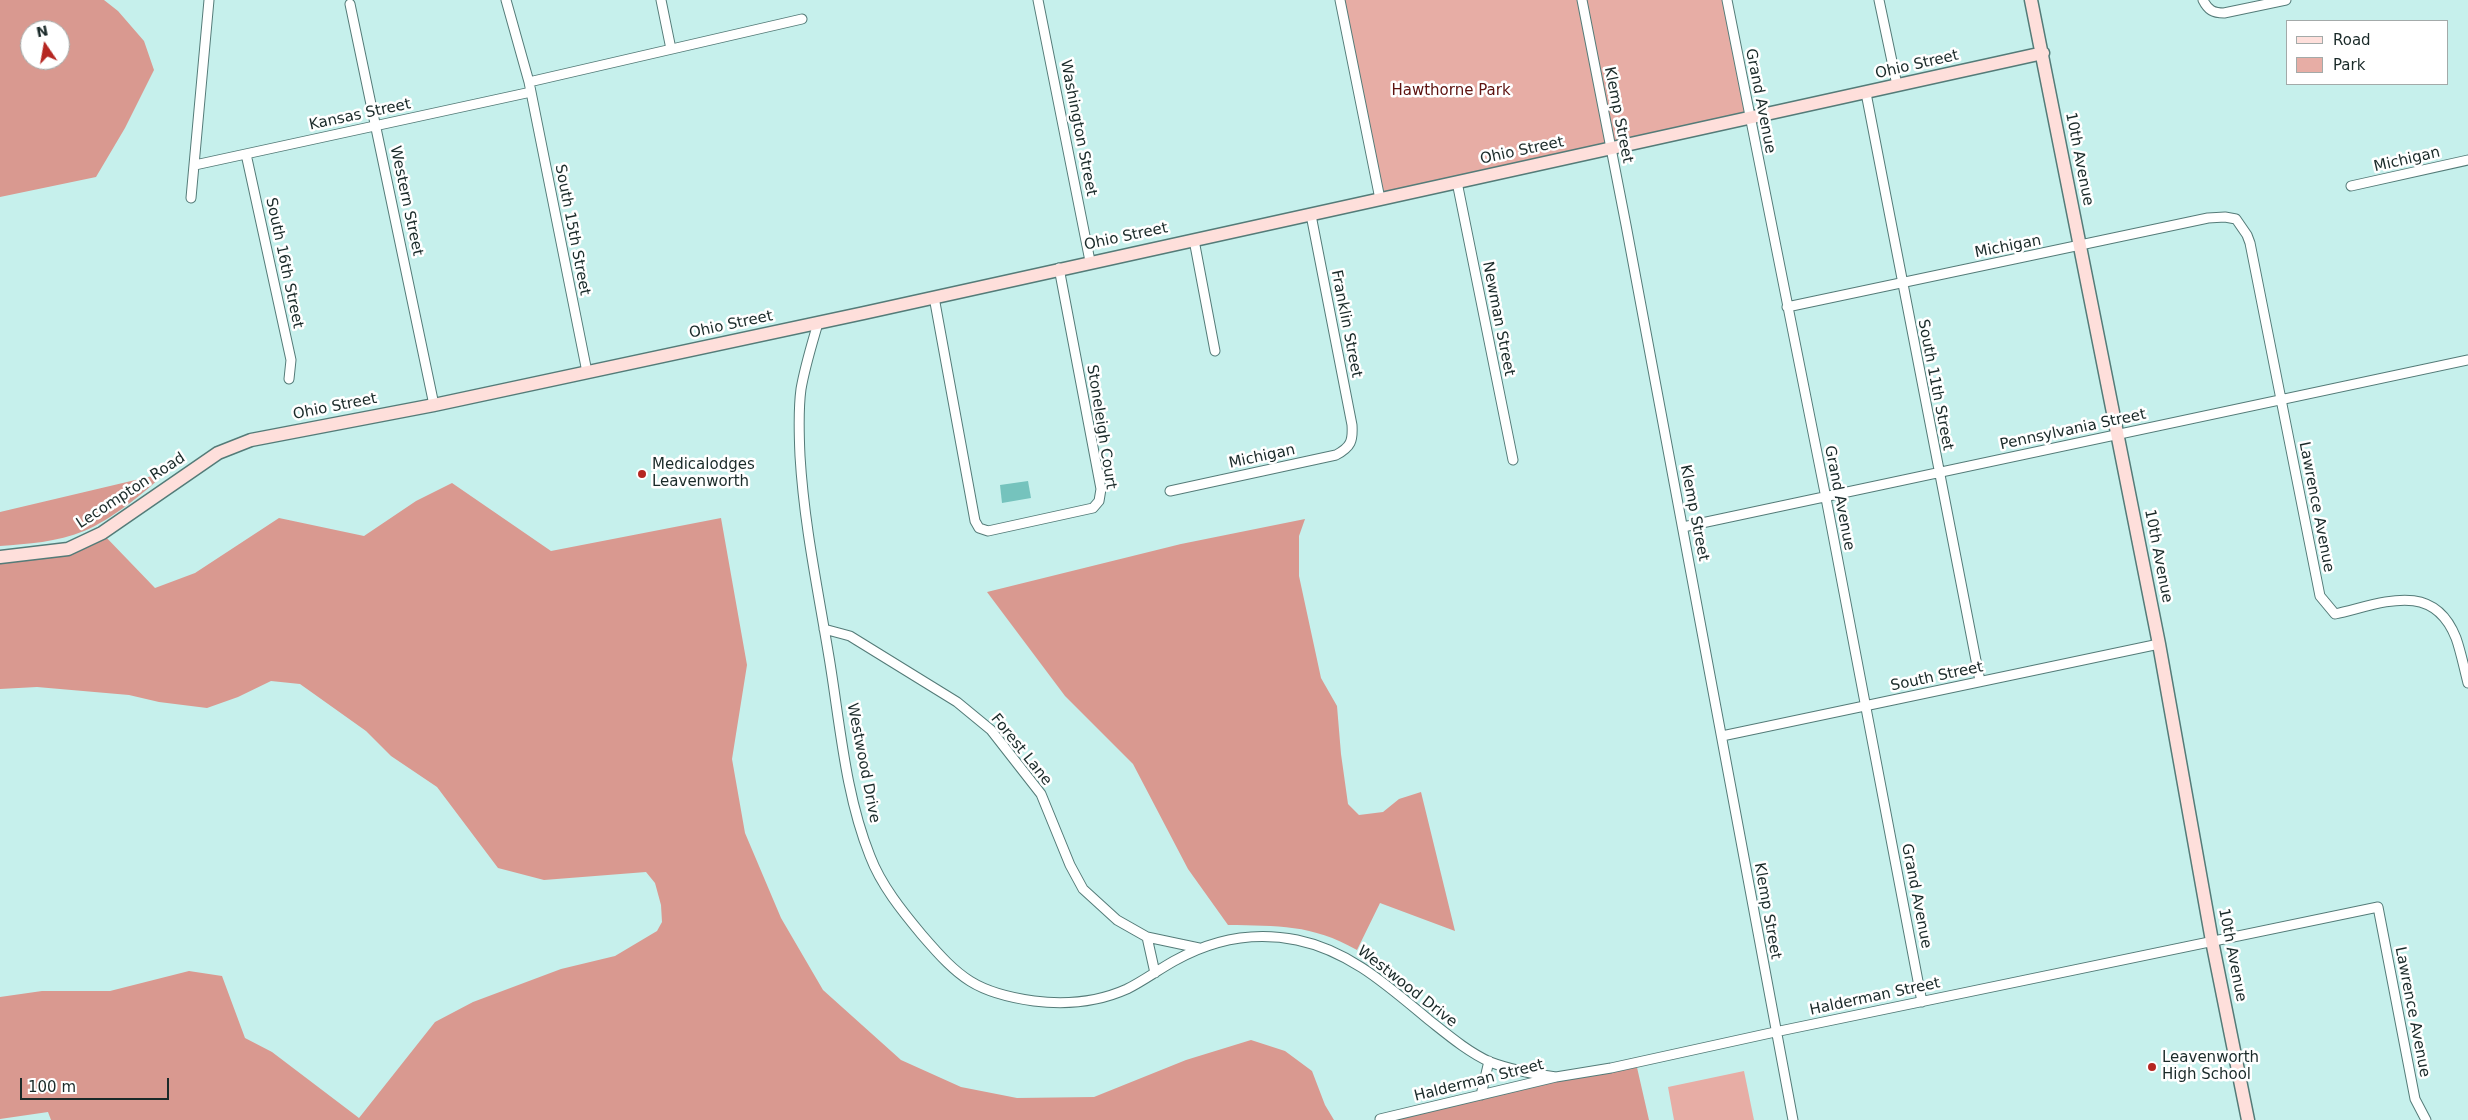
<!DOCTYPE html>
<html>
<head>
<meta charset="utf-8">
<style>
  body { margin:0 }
  #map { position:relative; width:2468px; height:1120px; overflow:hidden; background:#c6f0ec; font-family:"DejaVu Sans",sans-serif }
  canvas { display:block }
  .legend { position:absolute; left:2286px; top:20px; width:162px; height:65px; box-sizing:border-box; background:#fff; border:1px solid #a3aaa9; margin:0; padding:6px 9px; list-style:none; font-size:15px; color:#1a2a29 }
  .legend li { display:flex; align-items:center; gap:10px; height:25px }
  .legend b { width:25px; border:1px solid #a3aaa9 }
  .north { position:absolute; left:20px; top:20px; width:50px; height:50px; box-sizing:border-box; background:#fff; border:1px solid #a3aaa9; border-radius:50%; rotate:348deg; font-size:14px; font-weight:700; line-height:20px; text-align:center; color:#1a2a29 }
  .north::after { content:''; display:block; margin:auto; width:18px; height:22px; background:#b52621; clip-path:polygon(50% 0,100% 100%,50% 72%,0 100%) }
  .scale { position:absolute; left:20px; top:1078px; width:149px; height:22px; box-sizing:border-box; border:2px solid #1a2a29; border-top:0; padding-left:6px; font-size:15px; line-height:18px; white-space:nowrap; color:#1a2a29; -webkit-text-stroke:4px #fff; paint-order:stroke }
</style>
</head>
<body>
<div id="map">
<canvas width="2468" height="1120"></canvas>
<ul class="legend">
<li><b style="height:6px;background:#fedfdb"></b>Road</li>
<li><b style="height:14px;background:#e7ada5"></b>Park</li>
</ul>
<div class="north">N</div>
<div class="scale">100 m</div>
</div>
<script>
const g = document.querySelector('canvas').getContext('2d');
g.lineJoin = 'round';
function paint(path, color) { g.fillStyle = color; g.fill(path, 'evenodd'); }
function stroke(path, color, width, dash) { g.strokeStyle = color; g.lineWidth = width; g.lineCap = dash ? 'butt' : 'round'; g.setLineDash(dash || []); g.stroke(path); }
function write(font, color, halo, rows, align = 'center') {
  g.font = font + ' "DejaVu Sans",sans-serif'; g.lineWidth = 5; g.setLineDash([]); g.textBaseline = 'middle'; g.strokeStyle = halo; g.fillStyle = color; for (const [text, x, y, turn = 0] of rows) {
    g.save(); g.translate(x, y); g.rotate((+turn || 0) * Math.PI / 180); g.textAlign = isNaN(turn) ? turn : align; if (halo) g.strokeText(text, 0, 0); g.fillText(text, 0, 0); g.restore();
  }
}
paint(new Path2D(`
  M1340,0H1727L1749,119L1380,199Z
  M1744,1071L1754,1120H1674L1668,1087Z`), '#e7ada5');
paint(new Path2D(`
  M0,0H104L118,11L144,41L154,70L125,128L96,177L0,197ZM30,30H60V60H30Z
  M165,473C146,492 109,521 84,531C57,542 28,544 0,546V512Z
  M452,483L551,551L721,518L747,665L732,759L745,833L781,918L823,990L901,1060L961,1087L1017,1098L1094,1097L1186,1060L1251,1040L1285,1051L1312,1071L1325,1105L1334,1120H51L48,1112L0,1119V997L42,991H110L189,971L222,976L245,1038L272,1052L359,1118L435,1022L473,1002L561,969L615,956L657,931L662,922L661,905L655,883L646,872L544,880L498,868L437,787L391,756L366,731L300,684L271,681L238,697L207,708L159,702L129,695L37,687L0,689V557L33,554L102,533L155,588L195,573L279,518L364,536L416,501Z
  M1305,519L1299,536V576L1321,678L1337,706L1341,754L1348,804L1359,815L1383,812L1399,799L1421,792L1455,931L1380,903L1357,950C1311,924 1278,926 1228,925L1188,869L1133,764L1065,696L987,592L1181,544Z
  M1636,1063L1649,1120H1377Z`), '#d99990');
paint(new Path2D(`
  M1028,481L1031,498L1002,503L1000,485Z`), '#75c3bd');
const street = new Path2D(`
  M506,0L529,82L587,372
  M661,0L671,49
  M1038,0L1090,261
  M1340,0L1380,199
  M1582,0L1626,225L1793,1120
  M1727,0L1826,498L1922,1002
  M1879,0L1897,85
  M2203,0C2208,10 2213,13 2224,13L2286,0
  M350,4L434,405
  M529,82L802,19
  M1866,93L1980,681
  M246,154L291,360L289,379
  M195,165L531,92
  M1457,182L1513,460
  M2351,186L2468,160
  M191,198L209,0
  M1194,240L1215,351
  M934,297L975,521L979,528L988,531L1093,508L1099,501L1101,489L1059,268
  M1787,307L2208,218L2225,217L2236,219L2247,235L2250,243L2320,596L2335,614C2381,604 2433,579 2456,638C2461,652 2464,668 2468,683
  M818,323C812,344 805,366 801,389C798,411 799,434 800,456C804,524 818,590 829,657C840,723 845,794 870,856C881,885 902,911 922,935C959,978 976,993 1034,1001C1066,1005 1098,1002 1127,989C1143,981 1158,970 1174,961C1213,939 1253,931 1297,940C1350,951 1388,986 1429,1020C1448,1035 1468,1052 1490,1062C1511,1070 1534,1074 1556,1077
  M1170,491L1336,455C1351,447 1353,441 1352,425L1311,215
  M1683,527L2468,360
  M824,629L850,636L957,702L991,730L1041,794L1070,865L1083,889L1117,920L1147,937L1199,948
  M1722,736L2159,644
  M1147,937L1155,973
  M1481,1095L1489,1061
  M1380,1119L1556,1077L1611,1068L1775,1032L2378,907L2415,1099L2426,1120`);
const secondary = new Path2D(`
  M2031,0L2159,644L2212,941L2248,1120
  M0,557L68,549L102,533L218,453L251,440L434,405L864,313L2043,53`);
stroke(street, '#547b78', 11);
stroke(secondary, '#547b78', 15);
stroke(street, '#fff', 9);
stroke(secondary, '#fedfdb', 12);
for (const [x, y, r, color] of [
  [642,474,5,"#b52621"],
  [2152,1067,5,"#b52621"]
]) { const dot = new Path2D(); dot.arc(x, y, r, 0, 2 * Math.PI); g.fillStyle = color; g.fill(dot); stroke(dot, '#fff', 2); }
write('15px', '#1a2a29', '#fff', [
  ["Ohio Street",1917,65,-13],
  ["Grand Avenue",1760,101,79],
  ["Kansas Street",360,115,-12],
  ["Klemp Street",1618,115,79],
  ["Washington Street",1078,128,79],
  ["Ohio Street",1522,151,-12],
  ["10th Avenue",2079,159,79],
  ["Michigan",2407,160,-13],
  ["Western Street",406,201,78],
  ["South 15th Street",572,230,79],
  ["Ohio Street",1126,237,-12],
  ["Michigan",2008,247,-11],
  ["South 16th Street",284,263,78],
  ["Newman Street",1498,319,79],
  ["Franklin Street",1346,324,79],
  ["Ohio Street",731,325,-12],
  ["South 11th Street",1935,385,79],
  ["Ohio Street",335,407,-11],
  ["Stoneleigh Court",1101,427,81],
  ["Pennsylvania Street",2073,430,-12],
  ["Michigan",1262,457,-12],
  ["Lecompton Road",131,491,-33],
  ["Grand Avenue",1839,498,79],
  ["Lawrence Avenue",2316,507,79],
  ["Klemp Street",1694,513,79],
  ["10th Avenue",2158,556,79],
  ["South Street",1937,677,-12],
  ["Forest Lane",1021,750,51],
  ["Westwood Drive",863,763,79],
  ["Grand Avenue",1916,896,79],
  ["Klemp Street",1767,911,80],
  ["10th Avenue",2232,955,79],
  ["Westwood Drive",1407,987,38],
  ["Halderman Street",1875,997,-12],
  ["Lawrence Avenue",2412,1012,79],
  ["Halderman Street",1479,1081,-14]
]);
write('15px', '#5d120f', '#fff', [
  ["Hawthorne Park",1451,91]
]);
write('15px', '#1a2a29', '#fff', [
  ["Medicalodges",652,465],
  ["Leavenworth",652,482],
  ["Leavenworth",2162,1058],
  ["High School",2162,1075]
], 'left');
</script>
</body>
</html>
